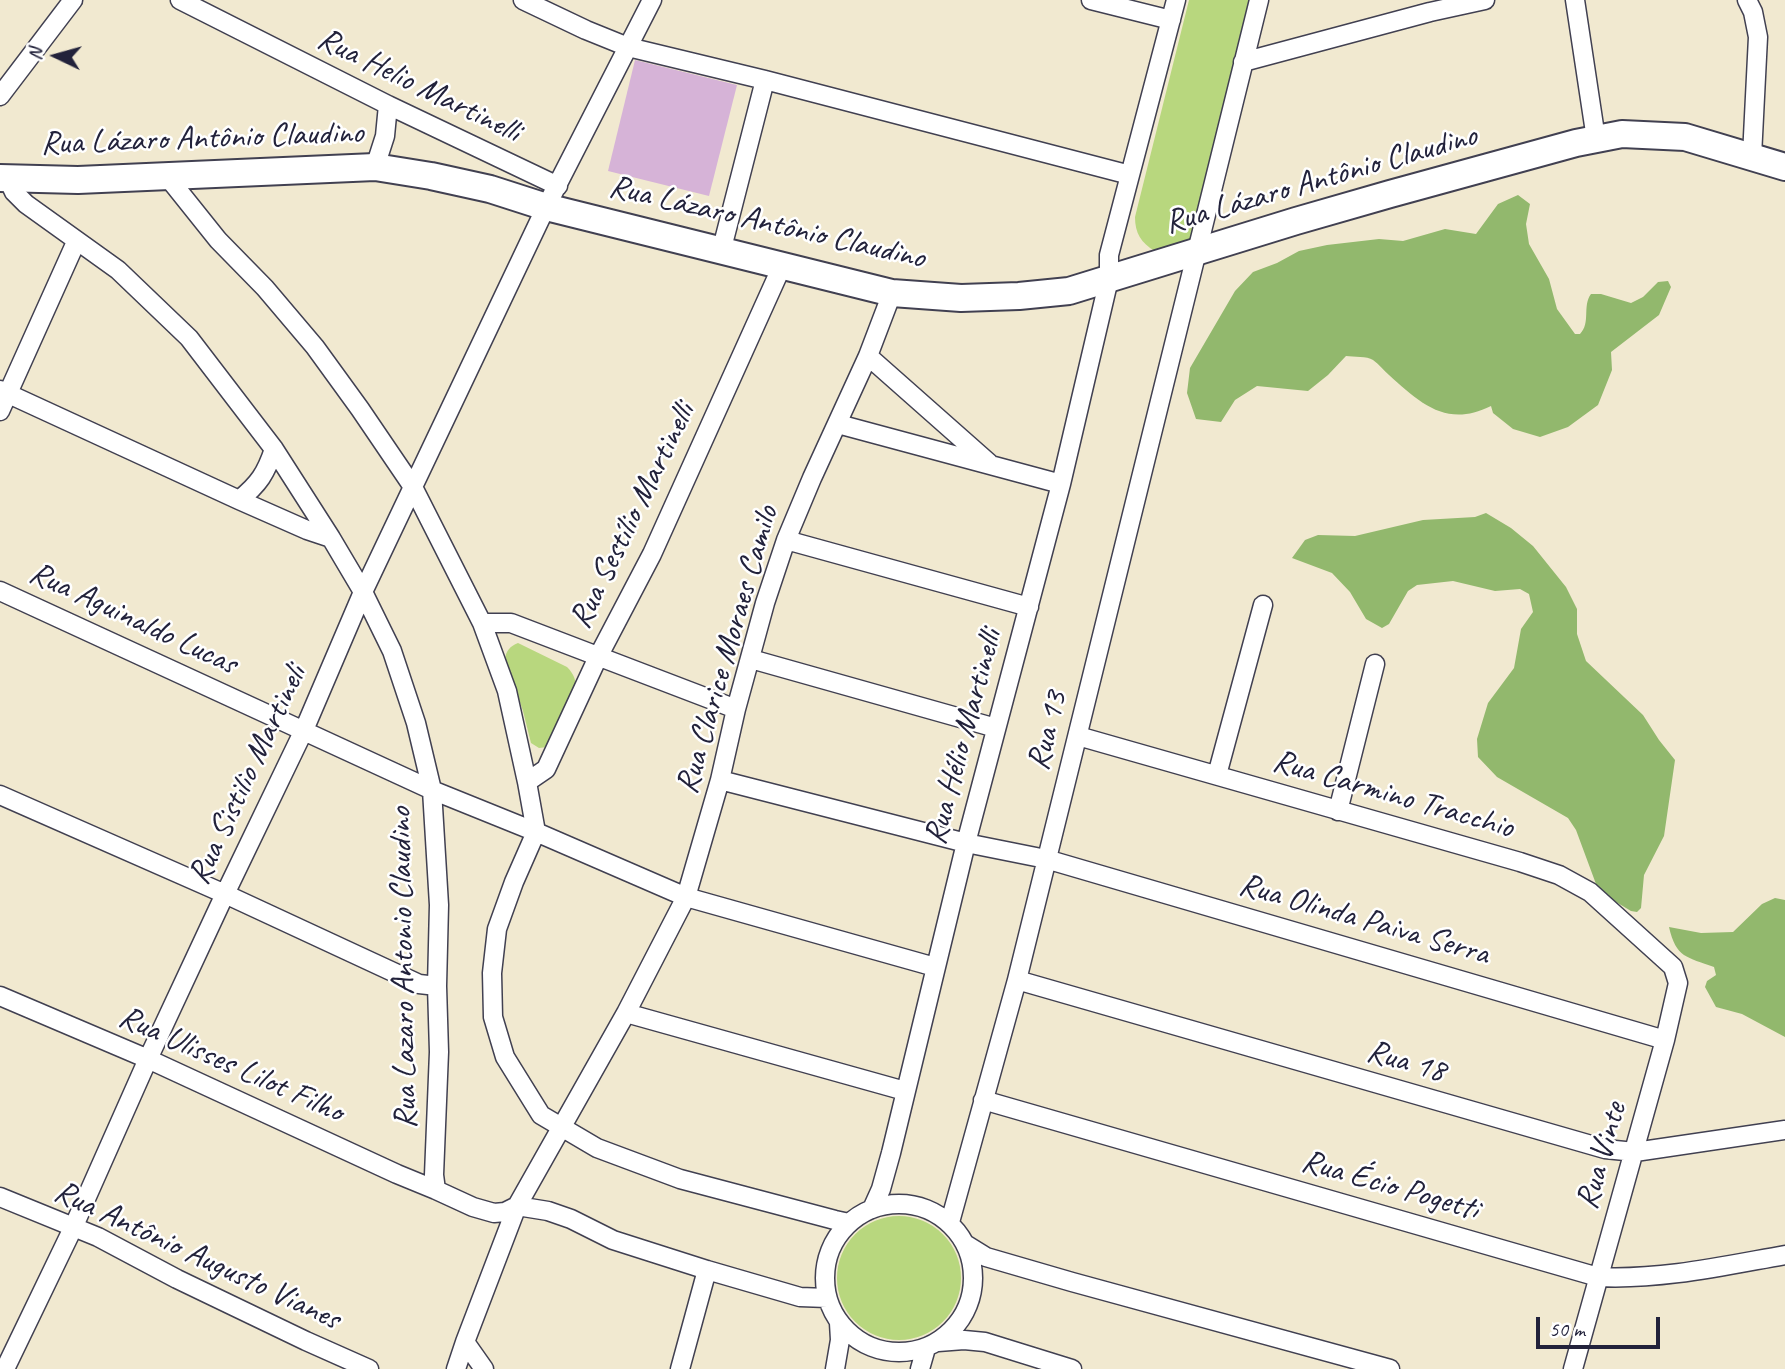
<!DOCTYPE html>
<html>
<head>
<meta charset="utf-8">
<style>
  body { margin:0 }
  #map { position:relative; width:1785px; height:1369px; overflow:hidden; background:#f1e9d0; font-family:Caveat,sans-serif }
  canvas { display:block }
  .north { position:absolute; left:21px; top:21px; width:70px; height:70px; -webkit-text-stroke:5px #fff; paint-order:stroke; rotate:275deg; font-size:19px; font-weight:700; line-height:28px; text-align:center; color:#22223b }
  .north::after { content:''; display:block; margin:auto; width:24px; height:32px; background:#22223b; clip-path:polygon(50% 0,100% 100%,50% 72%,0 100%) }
  .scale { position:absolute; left:1536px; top:1317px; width:124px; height:32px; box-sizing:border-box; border:4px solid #22223b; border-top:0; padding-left:9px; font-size:21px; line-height:24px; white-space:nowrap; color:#22223b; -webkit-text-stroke:5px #fff; paint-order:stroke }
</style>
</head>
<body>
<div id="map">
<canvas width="1785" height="1369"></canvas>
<div class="north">N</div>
<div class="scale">50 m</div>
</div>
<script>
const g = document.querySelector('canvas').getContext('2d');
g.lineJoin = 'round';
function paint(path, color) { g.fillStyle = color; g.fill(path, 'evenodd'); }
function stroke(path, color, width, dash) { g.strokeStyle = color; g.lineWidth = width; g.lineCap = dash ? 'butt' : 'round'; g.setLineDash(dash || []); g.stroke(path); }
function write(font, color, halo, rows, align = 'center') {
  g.font = font + ' Caveat,sans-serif'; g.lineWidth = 5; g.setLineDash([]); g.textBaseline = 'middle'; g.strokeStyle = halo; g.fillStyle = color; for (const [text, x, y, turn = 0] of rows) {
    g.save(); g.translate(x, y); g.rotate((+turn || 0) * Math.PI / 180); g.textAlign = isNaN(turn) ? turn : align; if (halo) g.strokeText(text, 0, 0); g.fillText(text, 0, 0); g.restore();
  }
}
paint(new Path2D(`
  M1189,0H1253L1193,238L1187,244L1155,251C1141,243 1135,233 1135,217Z
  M518,643L567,667C574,674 576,680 576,689L547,747L539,748L531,743L523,711L505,659C506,651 510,646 518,643Z
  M837 1278a62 62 0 1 1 124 0a62 62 0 1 1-124 0Z`), '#b8d77e');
paint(new Path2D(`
  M1518,195L1530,204L1526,224L1529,244L1549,279L1557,309L1575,334H1580C1591,323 1582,306 1591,294H1601L1631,303L1643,297L1658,282L1668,281L1671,287L1659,315L1611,352L1612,370L1598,405L1568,427L1540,437L1513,429L1493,413L1491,406C1447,428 1421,404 1389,375C1384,371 1379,364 1373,360C1367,356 1354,357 1346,356L1328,375L1308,391L1257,386L1235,400L1221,422L1196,419L1187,393L1190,368L1235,291L1253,272L1277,263L1299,251L1327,245L1379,239L1403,241L1445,229L1476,234L1498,204Z
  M1486,513L1511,528L1533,546L1566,587L1577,609V634L1586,661L1643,715L1659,740L1675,760L1664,836L1644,875L1641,908L1637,912L1631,911L1611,899L1596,884L1576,830L1568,818L1497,777L1478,757L1477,739L1488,703L1514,668L1521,629L1533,612L1529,594L1520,589L1495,591L1453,581L1417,585L1408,591L1389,624L1382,628L1366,619L1350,592L1332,573L1292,558L1305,540L1318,535L1355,536L1423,520L1475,517Z
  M1775,898L1785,900V1037L1742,1014L1716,1007L1705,987L1707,981L1716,975L1714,967C1687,957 1676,958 1669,927L1701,933L1733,932L1762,904Z`), '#92b86d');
paint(new Path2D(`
  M635,60L737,85L709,196L608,171Z`), '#d6b3d7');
const minor = new Path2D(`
  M180,0L388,105L558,186
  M523,0L586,30L628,47L765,80L1130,175
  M1091,0L1171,20
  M1575,0L1596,139
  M1747,0L1753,12L1758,37L1752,156
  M1243,62L1430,12L1485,0
  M0,96L73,0
  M375,167L385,136L388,105
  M166,175L218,240L265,288L315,347L360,409L413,487L482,623L507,691L527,782L536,832L514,882L497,929L492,973L493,1017L505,1057L541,1115L597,1148L680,1179L835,1220L849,1223
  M8,179L14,192L26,204L118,270L189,338L274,449L331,538L363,592L392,651L416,723L432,790L439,905L437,986L439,1052L434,1175L436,1190L473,1207L494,1213L505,1212L517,1206L548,1211L571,1219L613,1240L707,1270L800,1297L827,1298
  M721,252L765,80
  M868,356L989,463
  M0,390L239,500L307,530L331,538
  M0,411L76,242
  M838,424L1061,484
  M239,500C259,484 266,473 274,449
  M786,540L1029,607
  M0,591L432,790L536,832L686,897L935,967
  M482,623H511L736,709
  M751,659L996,728
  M1078,736L1520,862L1559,875L1590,892L1673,967L1678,983L1665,1040L1573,1369
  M1217,775L1263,605
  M720,780L966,843L1046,859L1665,1040
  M527,782L546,769L598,657L652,554L782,266
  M0,795L225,894L419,984L437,986
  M1338,811L1375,664
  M1017,980L1605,1149L1635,1152L1785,1130
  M0,996L148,1059L397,1174L436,1190
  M626,1013L905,1091
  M983,1100L1598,1277C1662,1280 1723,1266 1785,1255
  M0,1197L98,1237L177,1279L306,1341L369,1369
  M825 1278a74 74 0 1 1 148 0a74 74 0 1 1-148 0Z
  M872,1209L881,1189L891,1153L966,843L1061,484L1109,279V255L1176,0
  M950,1222L1017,980L1259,0
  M965,1244L986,1257L1072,1282L1390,1369
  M465,1342L484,1369
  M938,1342L964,1340L985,1342L1072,1369
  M5,1369L73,1228L148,1059L225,894L304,730L363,592L546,207L652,0
  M456,1369L465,1342L517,1206L626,1013L686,897L720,780L736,709L765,603L786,540L812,478L868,356L892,293
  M680,1369L707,1270
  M835,1369L840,1340L839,1323
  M920,1369L926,1348`);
const secondary = new Path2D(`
  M0,178L78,180L375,167L431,176L490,189L546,207L892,293L961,298L1019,296L1069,291L1296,221L1390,194L1576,143L1622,134L1685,137L1785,167`);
stroke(minor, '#414051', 21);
stroke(secondary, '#414051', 30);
stroke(minor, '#fff', 18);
stroke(secondary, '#fff', 26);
write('33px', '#22223b', '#fff', [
  ["Rua Helio Martinelli",419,86,26],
  ["Rua Lázaro Antônio Claudino",202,139,-2],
  ["Rua Lázaro Antônio Claudino",1321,180,-16],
  ["Rua Lázaro Antônio Claudino",767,223,13],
  ["Rua Sestílio Martinelli",633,516,-64],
  ["Rua Aguinaldo Lucas",133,619,25],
  ["Rua Clarice Moraes Camilo",728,650,-74],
  ["Rua 13",1048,731,-76],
  ["Rua Hélio Martinelli",964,737,-75],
  ["Rua Sistilio Martineli",248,775,-65],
  ["Rua Carmino Tracchio",1393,795,16],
  ["Rua Olinda Paiva Serra",1364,920,16],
  ["Rua Lazaro Antonio Claudino",404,968,-91],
  ["Rua 18",1406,1062,16],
  ["Rua Ulisses Lilot Filho",231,1065,24],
  ["Rua Vinte",1602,1156,-74],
  ["Rua Écio Pogetti",1390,1186,16],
  ["Rua Antônio Augusto Vianes",197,1256,25]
]);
</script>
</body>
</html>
